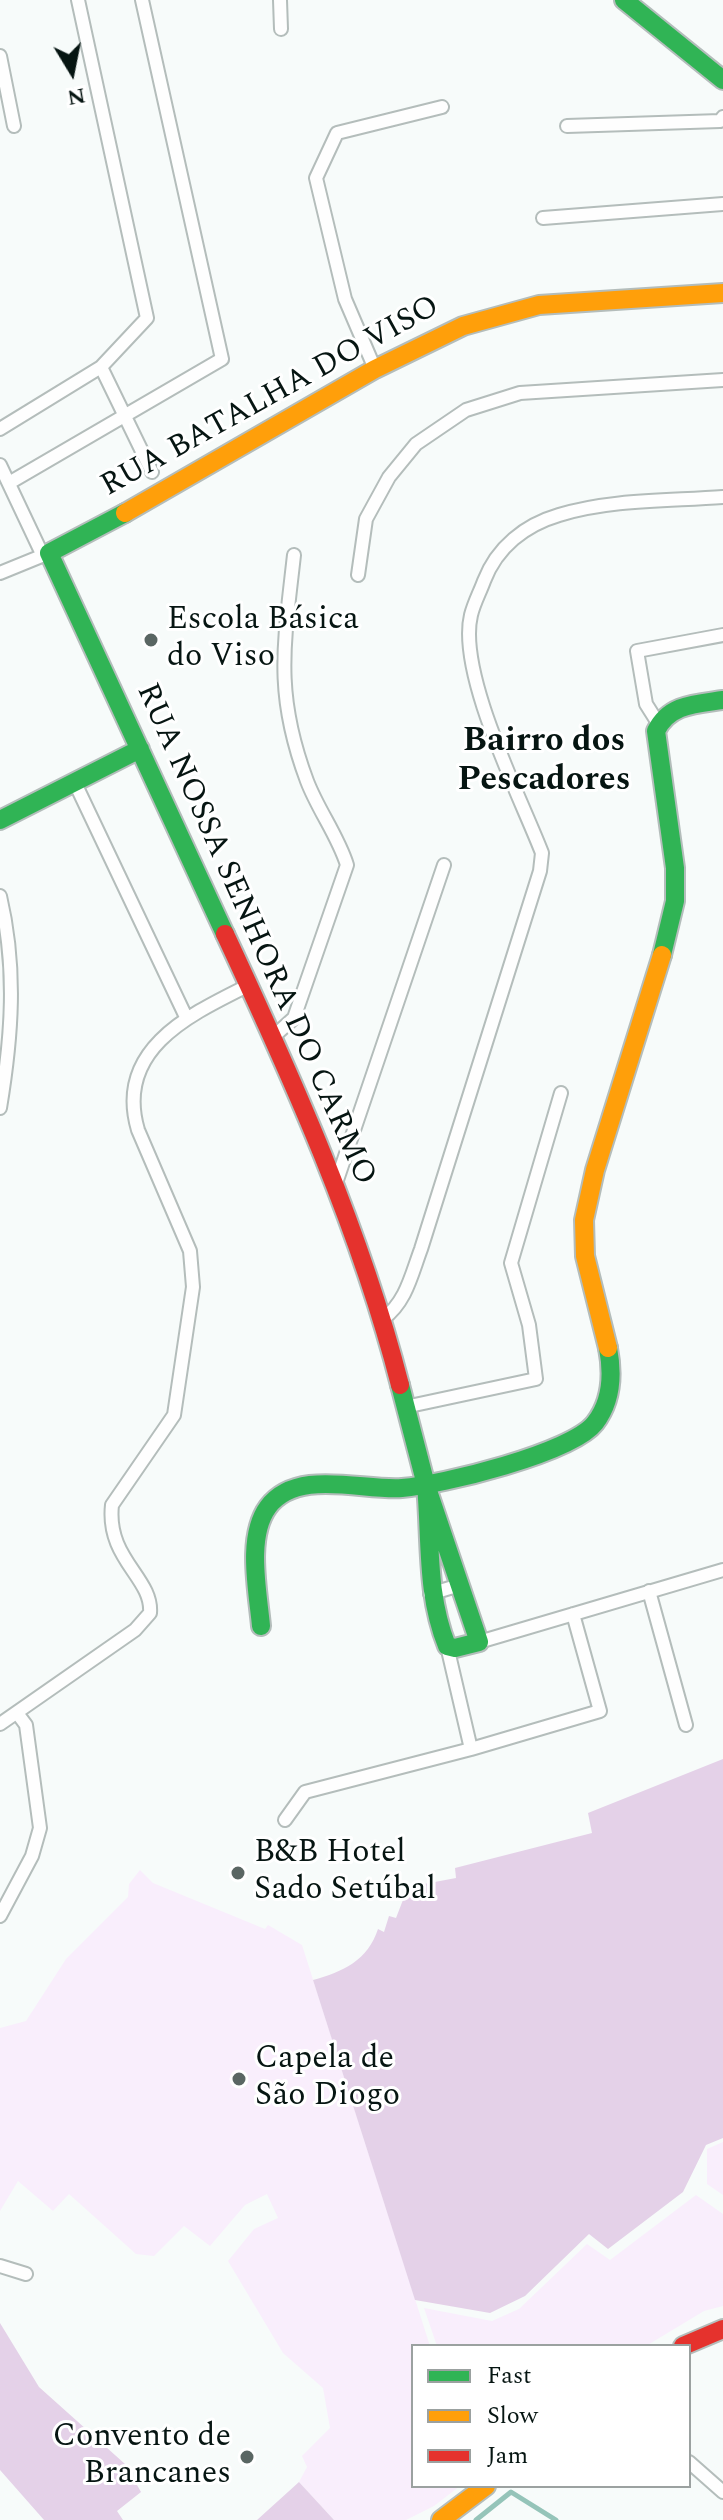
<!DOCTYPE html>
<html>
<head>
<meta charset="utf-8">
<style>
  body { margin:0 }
  #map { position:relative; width:723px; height:2520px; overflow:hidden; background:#f7fbfa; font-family:Spectral,serif }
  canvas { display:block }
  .legend { position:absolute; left:411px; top:2344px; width:280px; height:144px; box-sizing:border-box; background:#fff; border:2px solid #9ba1a0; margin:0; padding:10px 14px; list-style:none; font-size:24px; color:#061512 }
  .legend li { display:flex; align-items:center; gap:16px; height:40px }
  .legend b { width:40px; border:2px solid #9ba1a0 }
  .north { position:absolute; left:32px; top:32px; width:80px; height:80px; -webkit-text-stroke:6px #fff; paint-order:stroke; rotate:170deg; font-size:22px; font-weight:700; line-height:32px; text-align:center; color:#061512 }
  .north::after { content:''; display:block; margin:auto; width:28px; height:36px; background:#061512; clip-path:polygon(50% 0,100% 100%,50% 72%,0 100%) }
</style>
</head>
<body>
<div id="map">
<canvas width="723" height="2520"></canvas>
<ul class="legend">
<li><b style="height:10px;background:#30b455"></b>Fast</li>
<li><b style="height:10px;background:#ff9f0a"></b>Slow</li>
<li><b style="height:10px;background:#e5322d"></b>Jam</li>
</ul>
<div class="north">N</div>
</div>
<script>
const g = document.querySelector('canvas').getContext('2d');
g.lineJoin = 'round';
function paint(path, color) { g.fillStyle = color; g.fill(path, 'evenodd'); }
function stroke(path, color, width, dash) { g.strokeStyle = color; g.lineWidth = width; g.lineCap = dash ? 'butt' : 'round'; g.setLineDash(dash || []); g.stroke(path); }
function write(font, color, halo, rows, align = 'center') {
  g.font = font + ' Spectral,serif'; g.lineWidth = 6; g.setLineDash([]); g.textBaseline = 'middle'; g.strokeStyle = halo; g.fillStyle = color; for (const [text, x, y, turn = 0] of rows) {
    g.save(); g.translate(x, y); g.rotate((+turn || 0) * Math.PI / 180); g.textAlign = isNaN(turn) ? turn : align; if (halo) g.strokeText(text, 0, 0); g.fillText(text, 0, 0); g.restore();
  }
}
paint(new Path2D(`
  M140,1870L153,1883L265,1929L268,1925L302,1945L430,2346H413V2486H460L434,2506L406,2520H334L299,2482L307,2467L302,2456L330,2428L323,2388L283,2353L228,2261L254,2229L278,2218L267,2194L245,2205L210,2246L184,2226L154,2256L136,2254L69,2194L53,2211L18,2181L0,2211V2028L26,2021L66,1959L128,1897L129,1884Z
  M723,2142V2195L707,2184V2149Z
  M696,2195L723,2214V2306L704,2311L646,2346H437L424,2308L492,2321L519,2309L587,2244L610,2260Z`), '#f9eefc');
paint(new Path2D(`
  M723,1759V2138L706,2145L683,2192L608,2249L589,2234L525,2296L490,2313L415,2300L313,1980C343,1972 368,1960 378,1929L384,1932L389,1916L396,1918L408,1887L456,1878L455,1868L592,1833L588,1813Z
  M0,2323L39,2387L125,2464L141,2492L117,2511L123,2520H44L0,2470Z
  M299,2482L334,2520H257Z`), '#e4d1e8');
stroke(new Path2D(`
  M476,2520L511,2492L556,2520`), '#95c4b9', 5);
const street = new Path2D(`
  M280,0L281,29
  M0,56L14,126
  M567,126L720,121L723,117
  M543,218L723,204
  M101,367L152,472
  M375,369L345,299L316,178L337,133L442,107
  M0,429L101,367L147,318L78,0
  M0,465L43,556
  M9,483L222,359L142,0
  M0,573L49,553
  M358,575L366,519L389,477L416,444L466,410L520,393L723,380
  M658,723L646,704L637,651L723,635
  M75,783L186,1017
  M0,896C17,968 12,1036 0,1108
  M273,1037L294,1018L347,865C338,836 318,810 307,781C274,693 284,645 294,555
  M335,1186L444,865
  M383,1319C406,1302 411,1276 421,1249L540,871L542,853C520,796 457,673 471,615C474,603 480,592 484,581C497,547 525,525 559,515C611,499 670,501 723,497
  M405,1407L536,1379L529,1325L511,1263L561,1093
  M649,1591L686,1725
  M430,1594L453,1587L461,1591
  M479,1642L723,1570
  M447,1646L471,1749L600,1711L573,1614
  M0,1724L135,1630L150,1613C153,1578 106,1559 112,1505L174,1415L193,1287L190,1251L138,1130C114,1049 191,1014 249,985
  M285,1820L305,1792L471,1749
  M0,1916L32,1856L40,1828L26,1725L17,1713
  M0,2266L26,2274
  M689,2462L723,2492`);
const fast = new Path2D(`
  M624,0L723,80
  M125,513L49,553L225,934
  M0,820L140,749
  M662,955L675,901V868L656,731C669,704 696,704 723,700
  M400,1385L426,1485L479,1642L455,1648L447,1646C426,1594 431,1540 426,1485
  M261,1626C258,1592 246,1537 268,1507C297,1468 362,1491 402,1488C441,1485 572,1453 595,1423C612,1401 613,1374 608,1348`);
const slow = new Path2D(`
  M125,513L375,369L463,326L539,305L723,293
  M608,1348L585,1256L584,1220L595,1170L662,955
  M441,2520L486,2486`);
const jam = new Path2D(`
  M225,934C293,1080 360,1229 400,1385
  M683,2346L723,2329`);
stroke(street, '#b4bdbb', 16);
stroke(fast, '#b4bdbb', 22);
stroke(slow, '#b4bdbb', 22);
stroke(jam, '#b4bdbb', 22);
stroke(street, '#fefefe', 12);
stroke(fast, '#30b455', 18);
stroke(slow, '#ff9f0a', 18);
stroke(jam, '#e5322d', 18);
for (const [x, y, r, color] of [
  [151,640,8,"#5a6663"],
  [238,1873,8,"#5a6663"],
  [239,2079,8,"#5a6663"],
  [247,2457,8,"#5a6663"]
]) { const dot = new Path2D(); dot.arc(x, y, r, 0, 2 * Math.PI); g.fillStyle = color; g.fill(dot); stroke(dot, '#fff', 3); }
write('32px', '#061512', '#fff', [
  ["RUA BATALHA DO VISO",271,398,-29],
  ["RUA NOSSA SENHORA DO CARMO",254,935,66]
]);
write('32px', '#061512', '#fff', [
  ["Escola Básica",167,622],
  ["do Viso",167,659],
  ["B&B Hotel",254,1855],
  ["Sado Setúbal",254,1892],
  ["Capela de",255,2061],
  ["São Diogo",255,2098],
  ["Convento de",231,2439,"right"],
  ["Brancanes",231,2476,"right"]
], 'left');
write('bold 34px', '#061512', '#fff', [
  ["Bairro dos",544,743],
  ["Pescadores",544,782]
]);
</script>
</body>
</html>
